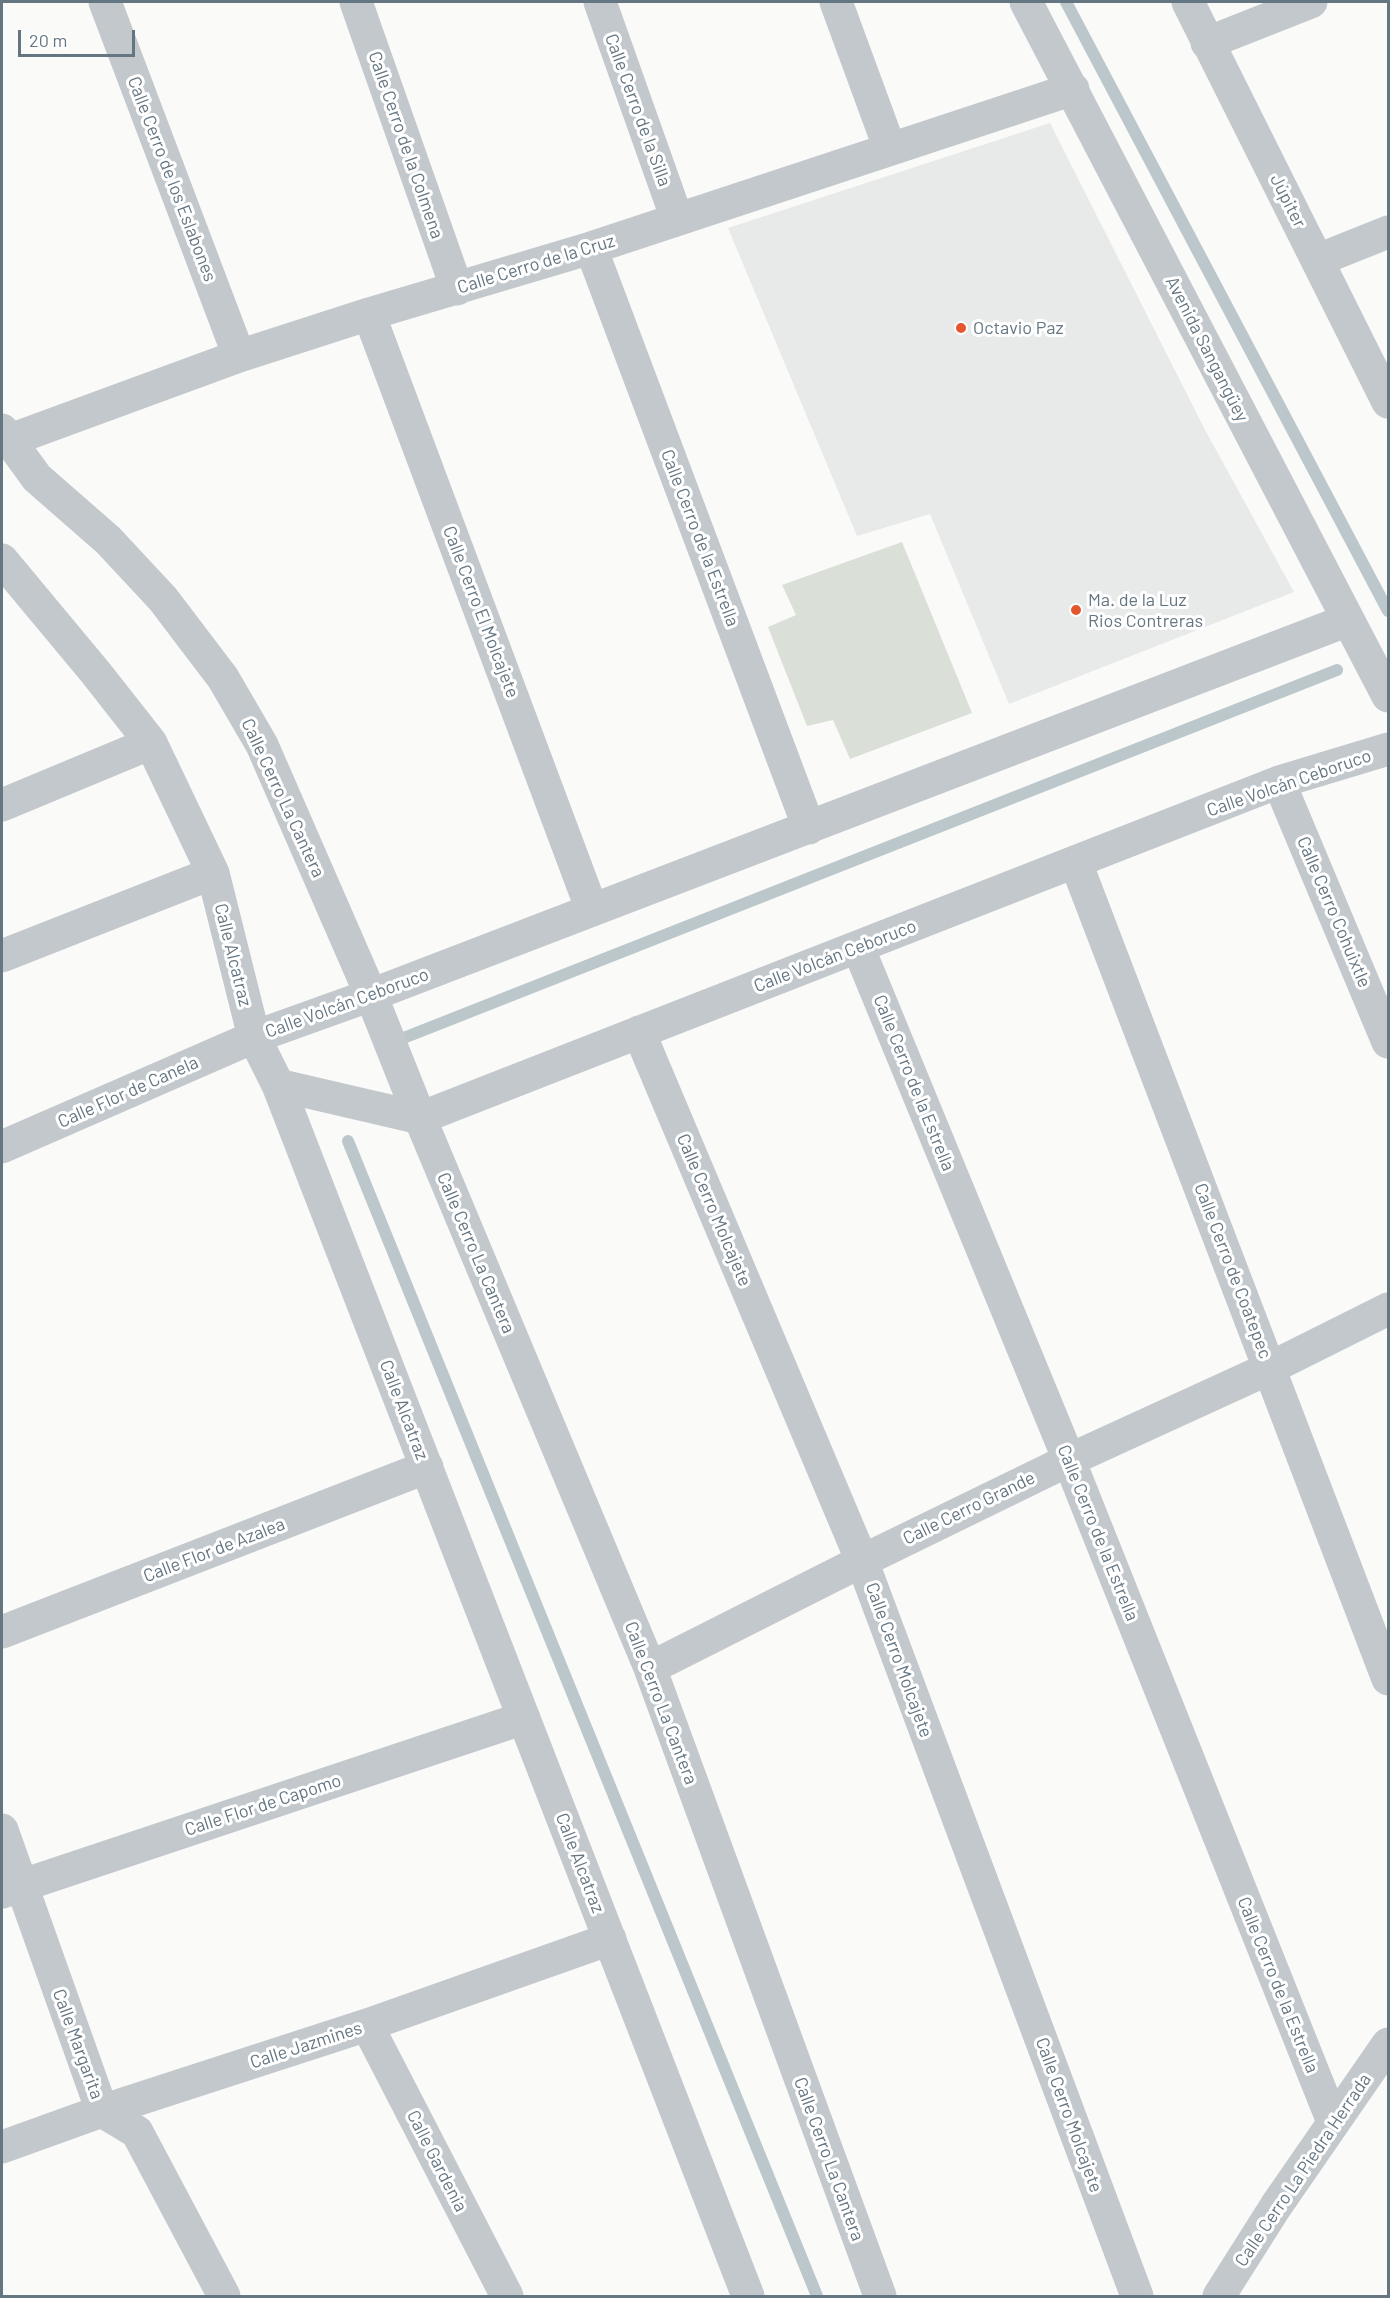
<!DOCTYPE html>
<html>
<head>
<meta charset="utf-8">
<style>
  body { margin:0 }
  #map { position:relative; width:1390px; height:2298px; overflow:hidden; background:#fafaf8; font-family:Barlow,sans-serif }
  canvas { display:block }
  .frame { position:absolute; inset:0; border:3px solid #657683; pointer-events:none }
  .scale { position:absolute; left:18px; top:30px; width:117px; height:27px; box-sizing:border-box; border:3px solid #657683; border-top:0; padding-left:8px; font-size:18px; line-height:21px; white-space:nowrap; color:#657683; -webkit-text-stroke:4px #fff; paint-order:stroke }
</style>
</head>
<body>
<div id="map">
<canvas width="1390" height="2298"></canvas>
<div class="frame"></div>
<div class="scale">20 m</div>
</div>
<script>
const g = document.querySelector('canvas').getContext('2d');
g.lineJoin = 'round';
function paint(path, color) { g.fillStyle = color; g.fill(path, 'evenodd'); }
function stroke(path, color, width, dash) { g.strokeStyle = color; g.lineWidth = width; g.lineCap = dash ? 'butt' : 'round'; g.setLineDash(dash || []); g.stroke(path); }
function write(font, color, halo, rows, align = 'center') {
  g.font = font + ' Barlow,sans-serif'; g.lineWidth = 6; g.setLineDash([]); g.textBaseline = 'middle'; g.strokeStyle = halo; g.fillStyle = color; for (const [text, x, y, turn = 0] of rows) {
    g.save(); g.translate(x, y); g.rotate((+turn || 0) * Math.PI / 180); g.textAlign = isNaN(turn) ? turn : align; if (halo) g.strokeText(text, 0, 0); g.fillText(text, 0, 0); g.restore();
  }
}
paint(new Path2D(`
  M1050,123L1204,428L1294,592L1009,704L930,514L857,536L728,228Z`), '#e8e9e9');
paint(new Path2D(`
  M902,542L972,713L850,759L833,720L807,726L768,627L796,615L782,585Z`), '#dadfd7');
stroke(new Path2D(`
  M1066,2L1388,611
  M406,1037L1337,670
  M348,1141L817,2296`), '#bbc7cb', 12);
stroke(new Path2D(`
  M105,2L239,356
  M356,2L457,289
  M600,2L677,219
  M836,2L890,149
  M1026,2L1388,696
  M1188,2L1388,402
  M1207,43L1311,2
  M591,248L809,828
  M1318,260L1388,232
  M369,314L592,910
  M2,430L37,478L108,540L163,599L223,678L262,745L371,995L420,1118L650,1668L880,2296
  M2,443L239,356L369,314L591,248L1073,89
  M2,560L96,673L151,743L213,873L254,1037L278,1085L748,2296
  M1279,782L1388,1042
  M2,805L151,743
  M1076,863L1388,1679
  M858,947L1069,1460L1333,2122
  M2,956L213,873
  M639,1032L862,1561L1137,2296
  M278,1085L420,1118L1279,782L1388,749
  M2,1147L254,1037L371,995L1348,620
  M2,1632L427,1467
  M650,1668L862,1561L1069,1460L1270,1368L1388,1309
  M2,1830L102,2111L137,2132L224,2296
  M2,1892L524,1718
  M367,2025L507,2296
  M2,2147L102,2111L367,2025L610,1939
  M1219,2296L1276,2206L1388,2044`), '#c3c8cc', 33);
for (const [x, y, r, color] of [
  [961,328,6,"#e4572e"],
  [1076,610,6,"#e4572e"]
]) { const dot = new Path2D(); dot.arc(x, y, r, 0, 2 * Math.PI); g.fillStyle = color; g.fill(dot); stroke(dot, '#fff', 2); }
write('18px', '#657683', '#fff', [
  ["Calle Cerro de la Silla",638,110,70],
  ["Calle Cerro de la Colmena",406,145,71],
  ["Calle Cerro de los Eslabones",172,179,69],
  ["Júpiter",1288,201,63],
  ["Calle Cerro de la Cruz",536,264,-17],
  ["Avenida Sangangüey",1207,349,63],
  ["Calle Cerro de la Estrella",700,538,69],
  ["Calle Cerro El Molcajete",481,612,69],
  ["Calle Volcán Ceboruco",1289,783,-19],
  ["Calle Cerro La Cantera",283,798,65],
  ["Calle Cerro Cohuixtle",1334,912,67],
  ["Calle Alcatraz",233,955,76],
  ["Calle Volcán Ceboruco",835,956,-21],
  ["Calle Volcán Ceboruco",347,1003,-20],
  ["Calle Cerro de la Estrella",914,1083,68],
  ["Calle Flor de Canela",128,1092,-24],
  ["Calle Cerro Molcajete",714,1210,67],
  ["Calle Cerro La Cantera",476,1253,67],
  ["Calle Cerro de Coatepec",1233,1271,69],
  ["Calle Alcatraz",404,1410,69],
  ["Calle Cerro Grande",969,1508,-26],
  ["Calle Cerro de la Estrella",1098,1533,68],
  ["Calle Flor de Azalea",214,1550,-21],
  ["Calle Cerro Molcajete",899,1660,70],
  ["Calle Cerro La Cantera",661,1703,69],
  ["Calle Flor de Capomo",263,1805,-18],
  ["Calle Alcatraz",580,1863,69],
  ["Calle Cerro de la Estrella",1278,1985,68],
  ["Calle Margarita",78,2044,70],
  ["Calle Jazmines",306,2045,-18],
  ["Calle Cerro Molcajete",1069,2115,70],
  ["Calle Cerro La Cantera",829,2159,70],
  ["Calle Gardenia",437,2161,63],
  ["Calle Cerro La Piedra Herrada",1303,2170,-56]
]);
write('18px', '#657683', '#fff', [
  ["Octavio Paz",973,328],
  ["Ma. de la Luz",1088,600],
  ["Rios Contreras",1088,621]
], 'left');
</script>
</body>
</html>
